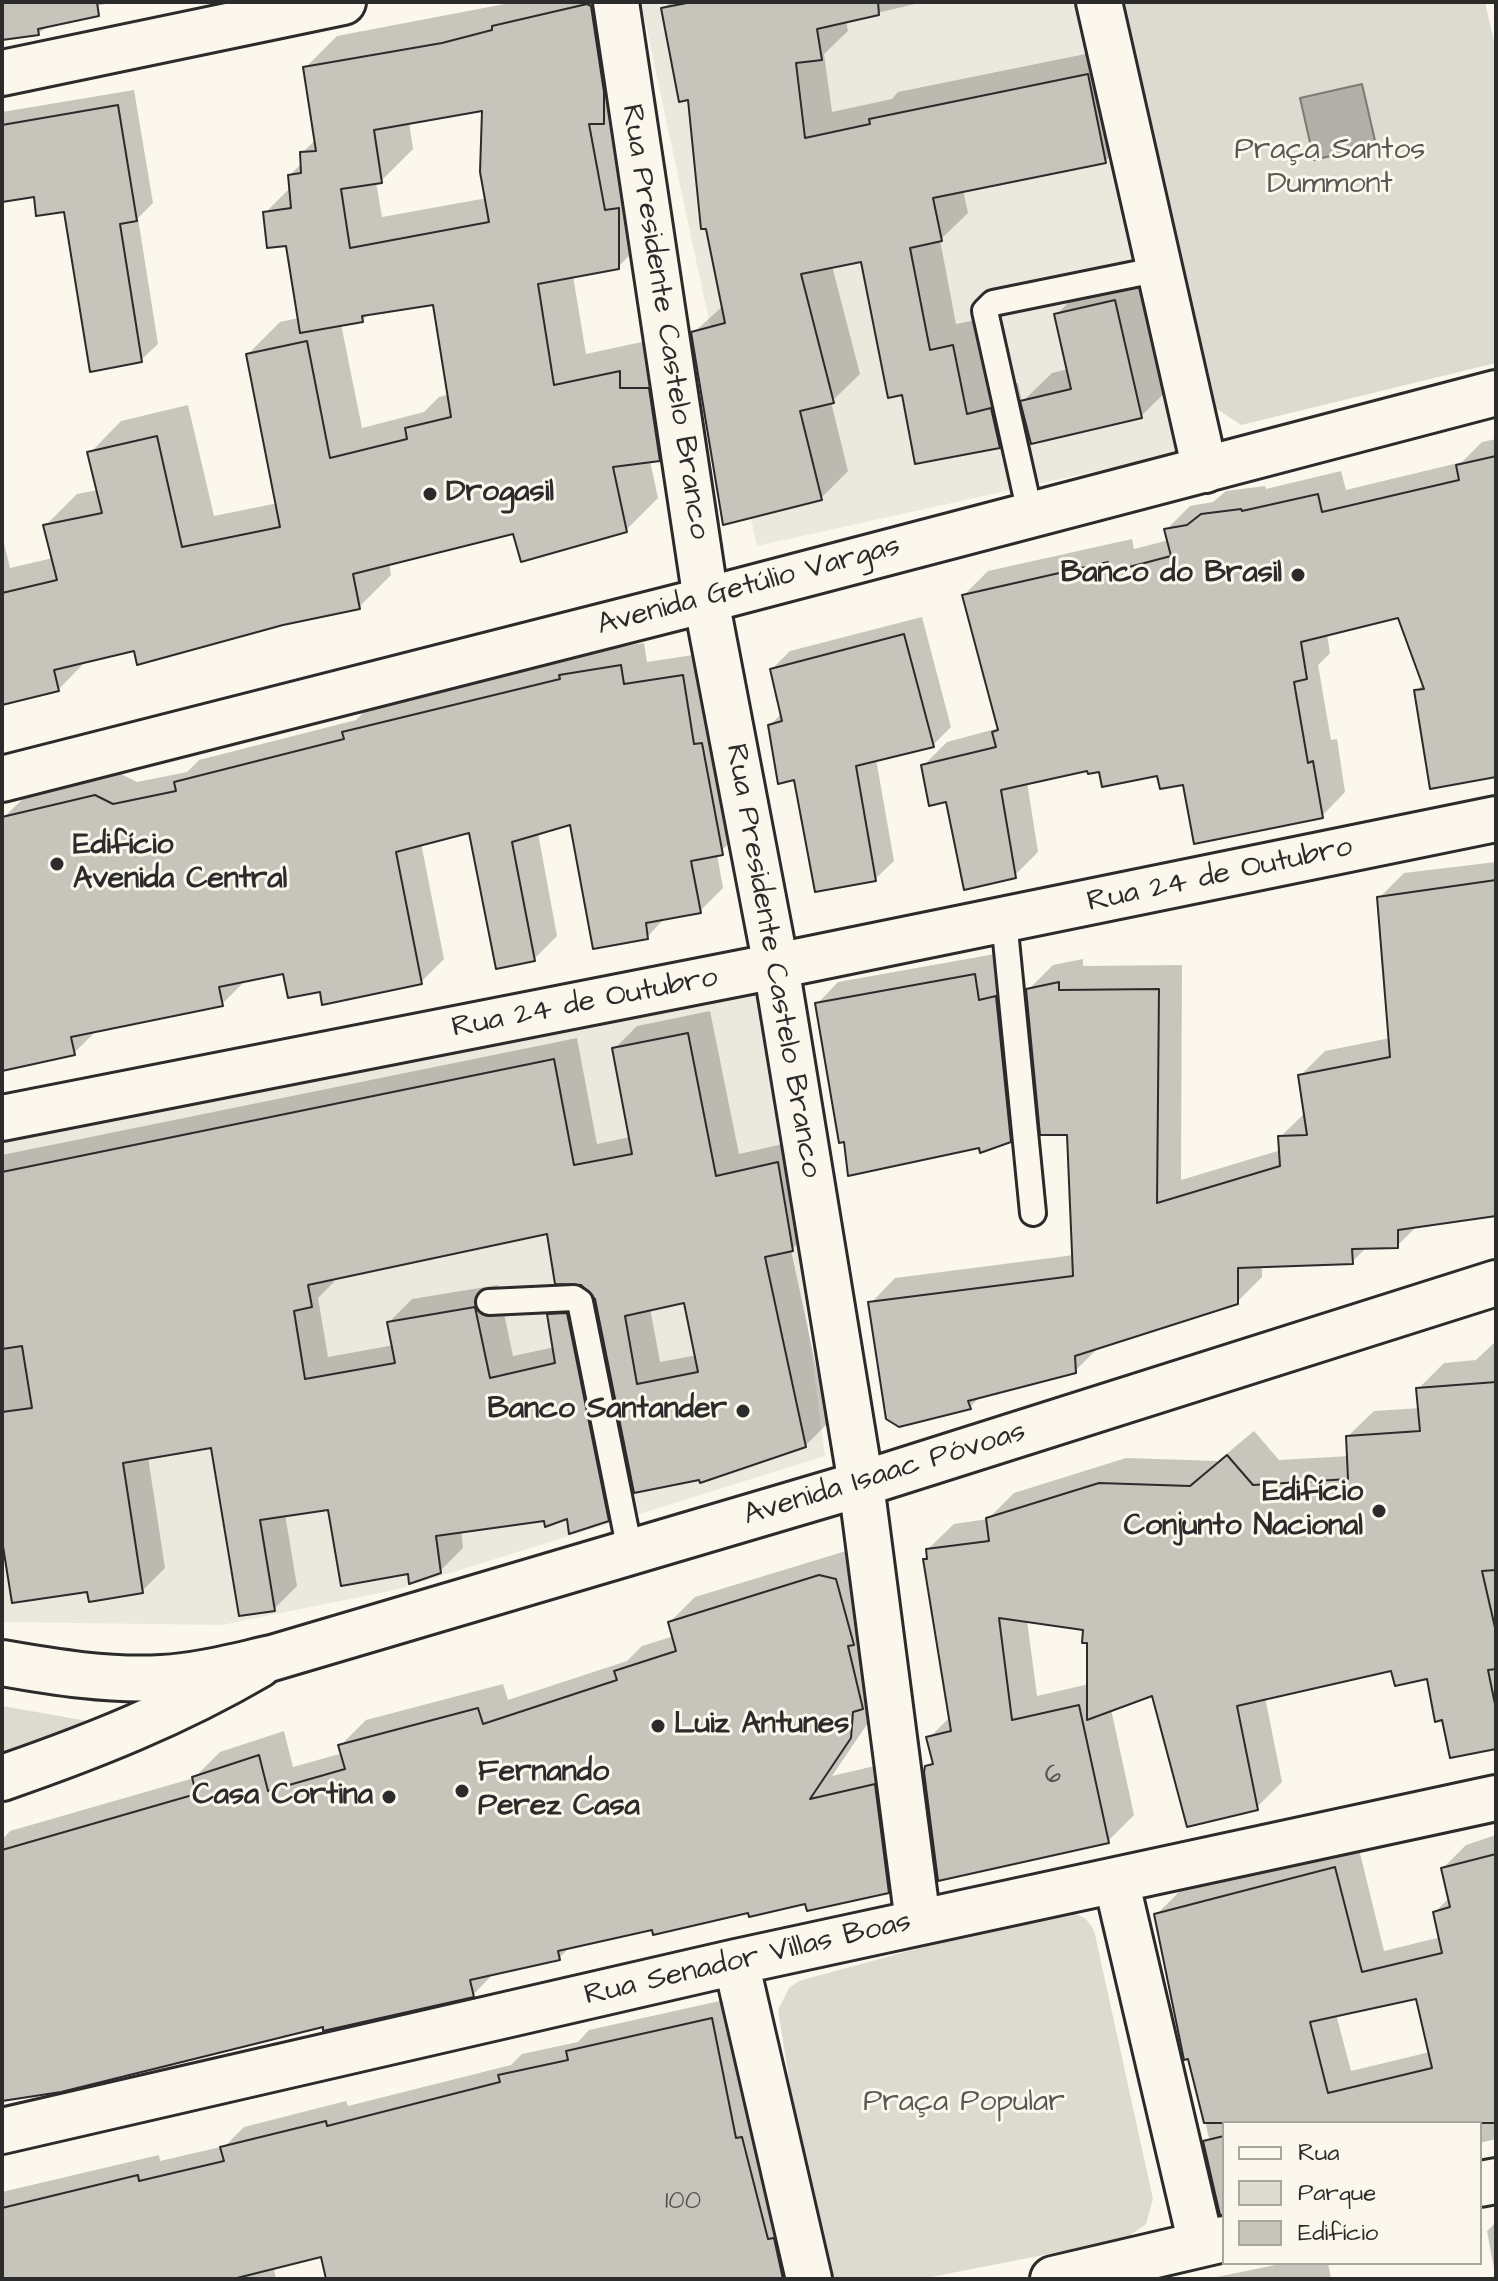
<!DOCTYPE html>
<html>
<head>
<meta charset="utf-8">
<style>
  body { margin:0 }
  #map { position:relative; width:1498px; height:2281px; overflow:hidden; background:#fbf7ec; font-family:"Architects Daughter",sans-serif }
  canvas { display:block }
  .frame { position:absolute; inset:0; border:4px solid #2b2b2b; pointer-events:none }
  .legend { position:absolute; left:1222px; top:2121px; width:260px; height:144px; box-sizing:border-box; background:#fbf7ec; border:2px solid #a8a59f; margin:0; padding:10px 14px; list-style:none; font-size:24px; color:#2b2b2b }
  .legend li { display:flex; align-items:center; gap:16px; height:40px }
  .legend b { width:40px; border:2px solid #a8a59f }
</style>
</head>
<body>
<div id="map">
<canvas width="1498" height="2281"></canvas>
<div class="frame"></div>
<ul class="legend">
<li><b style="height:10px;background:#fbf7ec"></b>Rua</li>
<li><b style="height:22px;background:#dddad0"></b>Parque</li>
<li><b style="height:22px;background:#c7c4bc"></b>Edifício</li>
</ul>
</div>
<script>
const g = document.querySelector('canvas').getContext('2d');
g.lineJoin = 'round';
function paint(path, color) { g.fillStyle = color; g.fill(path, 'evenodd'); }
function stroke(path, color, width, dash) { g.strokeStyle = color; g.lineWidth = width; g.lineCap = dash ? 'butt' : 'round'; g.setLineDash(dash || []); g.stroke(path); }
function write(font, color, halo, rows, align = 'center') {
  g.font = font + ' "Architects Daughter",sans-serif'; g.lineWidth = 6; g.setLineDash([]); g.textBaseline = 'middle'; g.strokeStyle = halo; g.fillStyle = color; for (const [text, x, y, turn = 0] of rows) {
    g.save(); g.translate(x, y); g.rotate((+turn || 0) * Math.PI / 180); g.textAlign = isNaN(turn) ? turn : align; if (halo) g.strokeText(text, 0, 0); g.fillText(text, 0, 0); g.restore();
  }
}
paint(new Path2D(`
  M641,2H1090L1187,451L757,546Z
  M762,976L825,1456L399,1589L222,1625L2,1622V1126Z`), '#ebe8de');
paint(new Path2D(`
  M1122,2H1485L1496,51V363L1241,425L1217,409Z
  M2,1706L99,1723L32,1751L21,1747L2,1754Z
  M1065,1908L1086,1919L1094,1930L1153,2199L1146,2224L1125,2239L921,2279H824L820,2273L778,2010L789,1988L799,1981Z`), '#dddad0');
const water = new Path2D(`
  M1362,84L1376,145L1314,160L1300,98Z`);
paint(water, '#b1afa7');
stroke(water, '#7b7a75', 2);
paint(new Path2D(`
  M2,2H116L76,10L38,33L2,38Z
  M515,2H627L650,235L618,267L573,276L586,354L651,340L691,428L659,459L650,461L658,498L626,530L514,531L389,563L391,575L359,607L87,660L58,690L2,703V535L10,568L53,558L45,526L77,494L98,490L90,453L121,421L188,405L214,516L278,503L248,354L280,322L299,318L287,244L265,213L291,187L290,175L302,163V153L316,139L305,68L337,36ZM484,109L487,198L382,217L376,182L381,181L413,149L409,122ZM435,302L450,394L439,397L424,412L362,428L341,324L362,321L370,312Z
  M671,2H924L846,20L848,31L824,54L832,112L892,99L898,92L1115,48L1132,134L1105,161L963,190L968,213L940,240L956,324L980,319L994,389L1018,383L1022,402L1052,373L1068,369L1056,315L1085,286L1143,272L1170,388L1141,416L1027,418L999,446L904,392L863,259L832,266L860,374L831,402L848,471L821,498L693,333L724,305L690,97L663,9Z
  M134,90L153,203L138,218L158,344L141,360L66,209L35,195L2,200V112Z
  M1496,439V774L1416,691L1424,683L1400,616L1327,634L1330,653L1318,665L1331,740L1337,739L1345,792L1322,816L1159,773L1089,768L1027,782L1038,852L1014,876L923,766L947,742L999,728L964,595L988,571L1132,539L1134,549L1169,540L1166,530L1190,506L1213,502L1226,491L1265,486L1266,489L1341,471L1346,490L1462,462L1482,442Z
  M922,617L951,727L933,745L876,759L894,861L875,879L795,778L770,725L782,713L772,669L790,651Z
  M644,643L647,662L706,653L745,830L717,854L723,888L700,911L666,917L647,937L572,823L538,833L557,936L534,959L470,831L421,843L444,959L421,982L321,989L285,972L245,981L222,1004L98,1029L74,1053L2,1068V826L3,818L27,795L119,773L137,782L187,772L199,760L356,720L367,709L579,658L584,653Z
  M1496,862V1214L1418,1225L1397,1246H1368L1352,1262L1262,1266V1277L1237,1302L1100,1346L1075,1371L982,1395L970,1407L871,1303L895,1278L1074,1255L1069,1133L1028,990L1053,965L1083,959V966L1182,965L1181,1180L1281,1150L1280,1137L1306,1112L1300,1076L1325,1051L1390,1038L1379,898L1404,873Z
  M995,954L1031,1119L1010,1141L981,1146L846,1140L817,1004L838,982Z
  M710,1011L739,1154L800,1140L815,1226L791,1250L828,1423L805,1446L701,1477L635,1491L597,1298L549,1231L333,1278L334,1282L318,1298L328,1357L394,1345L389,1322L412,1299L498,1285L513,1356L555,1347L550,1315L572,1292L590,1291L631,1496L608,1519L569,1517L461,1530L463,1548L440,1571L409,1572L330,1507L285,1514L297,1586L274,1609L213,1446L148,1457L165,1568L142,1591L89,1590L2,1528V1155L577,1038L597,1144L630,1137L614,1049L637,1026ZM685,1300L697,1355L660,1362L650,1308Z
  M1496,1341V1747L1443,1718L1428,1676L1393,1668L1265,1697L1282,1782L1256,1808L1153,1693L1111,1709L1134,1815L1108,1841L927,1767L934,1760L929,1738L951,1716L925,1560L928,1549L954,1524L988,1519L1014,1493L1126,1458L1218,1461L1254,1431L1279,1460L1349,1456L1348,1436L1374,1411L1420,1408L1418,1389L1444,1363L1476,1360ZM1027,1620L1085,1629L1089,1684L1037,1696Z
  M846,1551L861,1554L876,1711L832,1776L900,1760L913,1865L888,1891L653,1928L571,1946L559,1958L495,1972L473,1995L324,2025L2,2101V1840L10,1831L194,1778L220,1752L284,1731L293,1767L343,1753L341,1745L366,1720L503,1684L508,1700L627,1661L642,1646L674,1636L670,1622L695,1597Z
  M1496,1835V2139L1480,2143V2123H1224V2200L1205,2142L1209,2138L1156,1915L1179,1892L1358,1845L1384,1951L1441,1937L1435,1912L1450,1897L1443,1868L1466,1845ZM1418,1997L1430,2052L1351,2071L1336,2014Z
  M733,1998L812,2279H328L322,2255L273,2265L276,2279H2V2192L159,2155L160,2161L225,2146L244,2127L346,2101L348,2106L511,2065L522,2054L578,2042L589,2030Z
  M1496,2222V2279L1487,2231Z
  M1285,2263H1328L1331,2279H1207Z`), '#0003');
const building = new Path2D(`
  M2,2H97L99,16L38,29L39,35L2,40Z
  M692,2H878L879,15L817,29L822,60L796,63L805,138L870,124L869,119L1088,74L1106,163L933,198L942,241L910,248L930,350L953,345L967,414L991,408L1000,448L915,464L902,395L888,398L861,262L801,274L834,403L800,411L822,500L723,525L691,332L725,323L706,229H701L688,100L679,102L661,8Z
  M587,4L591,6L604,92V124H589L605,210L619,208V269L538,284L554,385L620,371V388H649L660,461L613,467L627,532L521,562L513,534L353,574L360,609L283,625L137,665L134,651L54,670L59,691L2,705V593L57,580L43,525L102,513L87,452L157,436L182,547L280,527L246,354L307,341L330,458L407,439L405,428L451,417L433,305L362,316L363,322L300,333L286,246L267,248L263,212L291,208L288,175L301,173L300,152L316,151L303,67L442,43L492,30V26ZM482,111L480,172L489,222L350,248L341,189L382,183L374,130Z
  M118,105L137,221L120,224L142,362L90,372L64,212L36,216L34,197L2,202V125Z
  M1115,300L1142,418L1031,444L1020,401L1071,389L1054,314Z
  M1496,456V777L1430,789L1414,690L1424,689L1398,618L1301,642L1307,679L1294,682L1308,763L1313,761L1323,818L1194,844L1183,785L1160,789L1157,776L1102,787L1099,772L1088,774L1087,771L1001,790L1016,878L964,890L946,802L929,806L921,765L996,747L992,732L998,730L962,595L1108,562L1110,572L1171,556L1164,529L1187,525L1201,514L1241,509L1242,511L1318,494L1322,512L1459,480L1456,465Z
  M904,634L934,747L856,766L876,881L815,892L794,780L778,784L768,725L782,721L770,669Z
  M621,665L624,684L683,675L694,744L702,743L723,855L691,861L701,913L646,923L648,939L593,949L570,825L512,842L535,961L496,969L469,833L396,852L422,984L322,1005L320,992L288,998L283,974L219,987L223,1006L71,1037L75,1055L2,1071V817L95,795L113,804L176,791L174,782L344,739L342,732L560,679L559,675Z
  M1496,880V1216L1398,1230V1248L1352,1249L1353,1264L1238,1268V1304L1075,1356L1076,1373L968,1401L971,1409L899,1427L886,1419L868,1302L1073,1276L1067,1135H1040L1026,989L1059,982V990L1159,989L1157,1203L1280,1166L1278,1136L1307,1135L1298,1075L1390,1057L1377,897Z
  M975,974L979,1000L996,996L1011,1142L980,1153L979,1148L848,1176L844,1142L839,1143L815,1003Z
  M688,1033L716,1176L778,1162L793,1251L765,1257L806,1447L700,1483L699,1480L634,1493L595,1299L581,1285L555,1284L547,1234L308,1285L312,1307L294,1311L305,1379L395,1363L387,1322L475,1307L490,1378L555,1363L547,1314L567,1313L609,1521L569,1534L567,1519L545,1527L544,1521L436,1536L441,1573L409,1584L408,1574L341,1586L328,1510L260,1520L275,1611L239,1616L211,1448L123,1463L143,1593L89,1602L87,1592L12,1603L2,1540V1412L32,1408L22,1346L2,1349V1172L554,1059L574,1165L632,1154L612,1048ZM684,1303L698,1372L637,1384L625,1316Z
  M1496,1382V1570L1482,1571L1496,1632V1669L1488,1670L1496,1709V1749L1450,1758L1442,1720L1435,1722L1427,1679L1395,1686L1391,1671L1237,1706L1258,1810L1187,1827L1152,1696L1087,1720V1643H1082L1083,1630L999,1618L1012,1720L1079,1705L1109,1843L938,1881L924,1772L925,1766L933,1764L926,1737L951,1731L923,1559H927L926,1549L989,1541L986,1518L1099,1483L1190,1486L1227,1455L1253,1485L1348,1479L1346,1436L1420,1431L1416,1388Z
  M819,1575L836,1579L854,1645L848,1646L863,1709L853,1712L851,1738L810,1799L875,1784L889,1893L807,1911L805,1904L749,1917L748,1913L653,1935L652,1930L558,1951L560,1960L470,1980L474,1997L323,2031V2027L61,2092L2,2101V1850L196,1794L192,1777L259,1755L268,1791L345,1769L338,1745L478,1708L483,1724L617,1680L614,1671L676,1651L668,1622Z
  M1496,1854V2123H1204L1188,2059L1184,2060L1154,1914L1335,1867L1362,1972L1442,1953L1433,1912L1450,1907L1441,1868ZM1416,1999L1432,2068L1328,2093L1310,2022Z
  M712,2018L736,2138L742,2137L768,2239L774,2238L783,2279H326L321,2257L233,2279H2V2208L138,2175L139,2181L224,2161L220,2147L326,2121L327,2126L500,2082L498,2075L568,2060L566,2051Z
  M1224,2136V2215H1220L1203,2141Z`);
paint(building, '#c7c4bc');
stroke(building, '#2b2b2b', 2);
const service = new Path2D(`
  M1030,513L985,311L993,303L1160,269
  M1004,920L1033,1213
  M489,1302L574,1298L580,1302L630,1551`);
const minor = new Path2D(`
  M616,2L706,600L776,966L861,1484L918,1922
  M1099,2L1205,470
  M2,73L343,2
  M2,1118L776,966L1496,819
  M1116,1880L1201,2244
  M736,1962L809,2279
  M2,2131L736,1962L1496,1798
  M1480,2184L1496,2181
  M1053,2279L1224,2239`);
const tertiary = new Path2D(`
  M2,1778C92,1747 177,1713 259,1665`);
const primary = new Path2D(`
  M2,779L706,600L1496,393
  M2,1663C54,1672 109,1681 162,1678C199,1676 236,1666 272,1658L861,1484L1496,1283`);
stroke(service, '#2b2b2b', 30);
stroke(minor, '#2b2b2b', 50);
stroke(tertiary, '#2b2b2b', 50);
stroke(primary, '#2b2b2b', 50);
stroke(service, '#fbf7ec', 24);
stroke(minor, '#fbf7ec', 44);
stroke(tertiary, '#fbf7ec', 44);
stroke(primary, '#fbf7ec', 44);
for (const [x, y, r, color] of [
  [430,494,8,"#2b2b2b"],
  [1298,575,8,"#2b2b2b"],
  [57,864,8,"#2b2b2b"],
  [743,1411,8,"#2b2b2b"],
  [1379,1511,8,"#2b2b2b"],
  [658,1726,8,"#2b2b2b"],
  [462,1791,8,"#2b2b2b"],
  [389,1797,8,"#2b2b2b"]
]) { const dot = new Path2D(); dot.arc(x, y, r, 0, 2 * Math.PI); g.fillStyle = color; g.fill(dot); stroke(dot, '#fbf7ec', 3); }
write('26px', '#52514f', null, [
  ["6",1053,1777],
  ["100",683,2203]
]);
write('30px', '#585754', '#fbf7ec', [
  ["Praça Santos",1330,152],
  ["Dummont",1330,186],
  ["Praça Popular",964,2104]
]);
write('30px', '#2b2b2b', '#fbf7ec', [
  ["Rua Presidente Castelo Branco",664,322,81],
  ["Avenida Getúlio Vargas",749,587,-15],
  ["Rua 24 de Outubro",1220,876,-12],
  ["Rua Presidente Castelo Branco",772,961,80],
  ["Rua 24 de Outubro",585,1004,-11],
  ["Avenida Isaac Póvoas",885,1475,-17],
  ["Rua Senador Villas Boas",748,1960,-13]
]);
write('bold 30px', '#2b2b2b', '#fbf7ec', [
  ["Drogasil",446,494],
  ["Banco do Brasil",1282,575,"right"],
  ["Edifício",73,847],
  ["Avenida Central",73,881],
  ["Banco Santander",727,1411,"right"],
  ["Edifício",1363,1494,"right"],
  ["Conjunto Nacional",1363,1528,"right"],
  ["Luiz Antunes",674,1726],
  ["Fernando",478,1774],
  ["Perez Casa",478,1808],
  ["Casa Cortina",373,1797,"right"]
], 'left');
</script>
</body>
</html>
